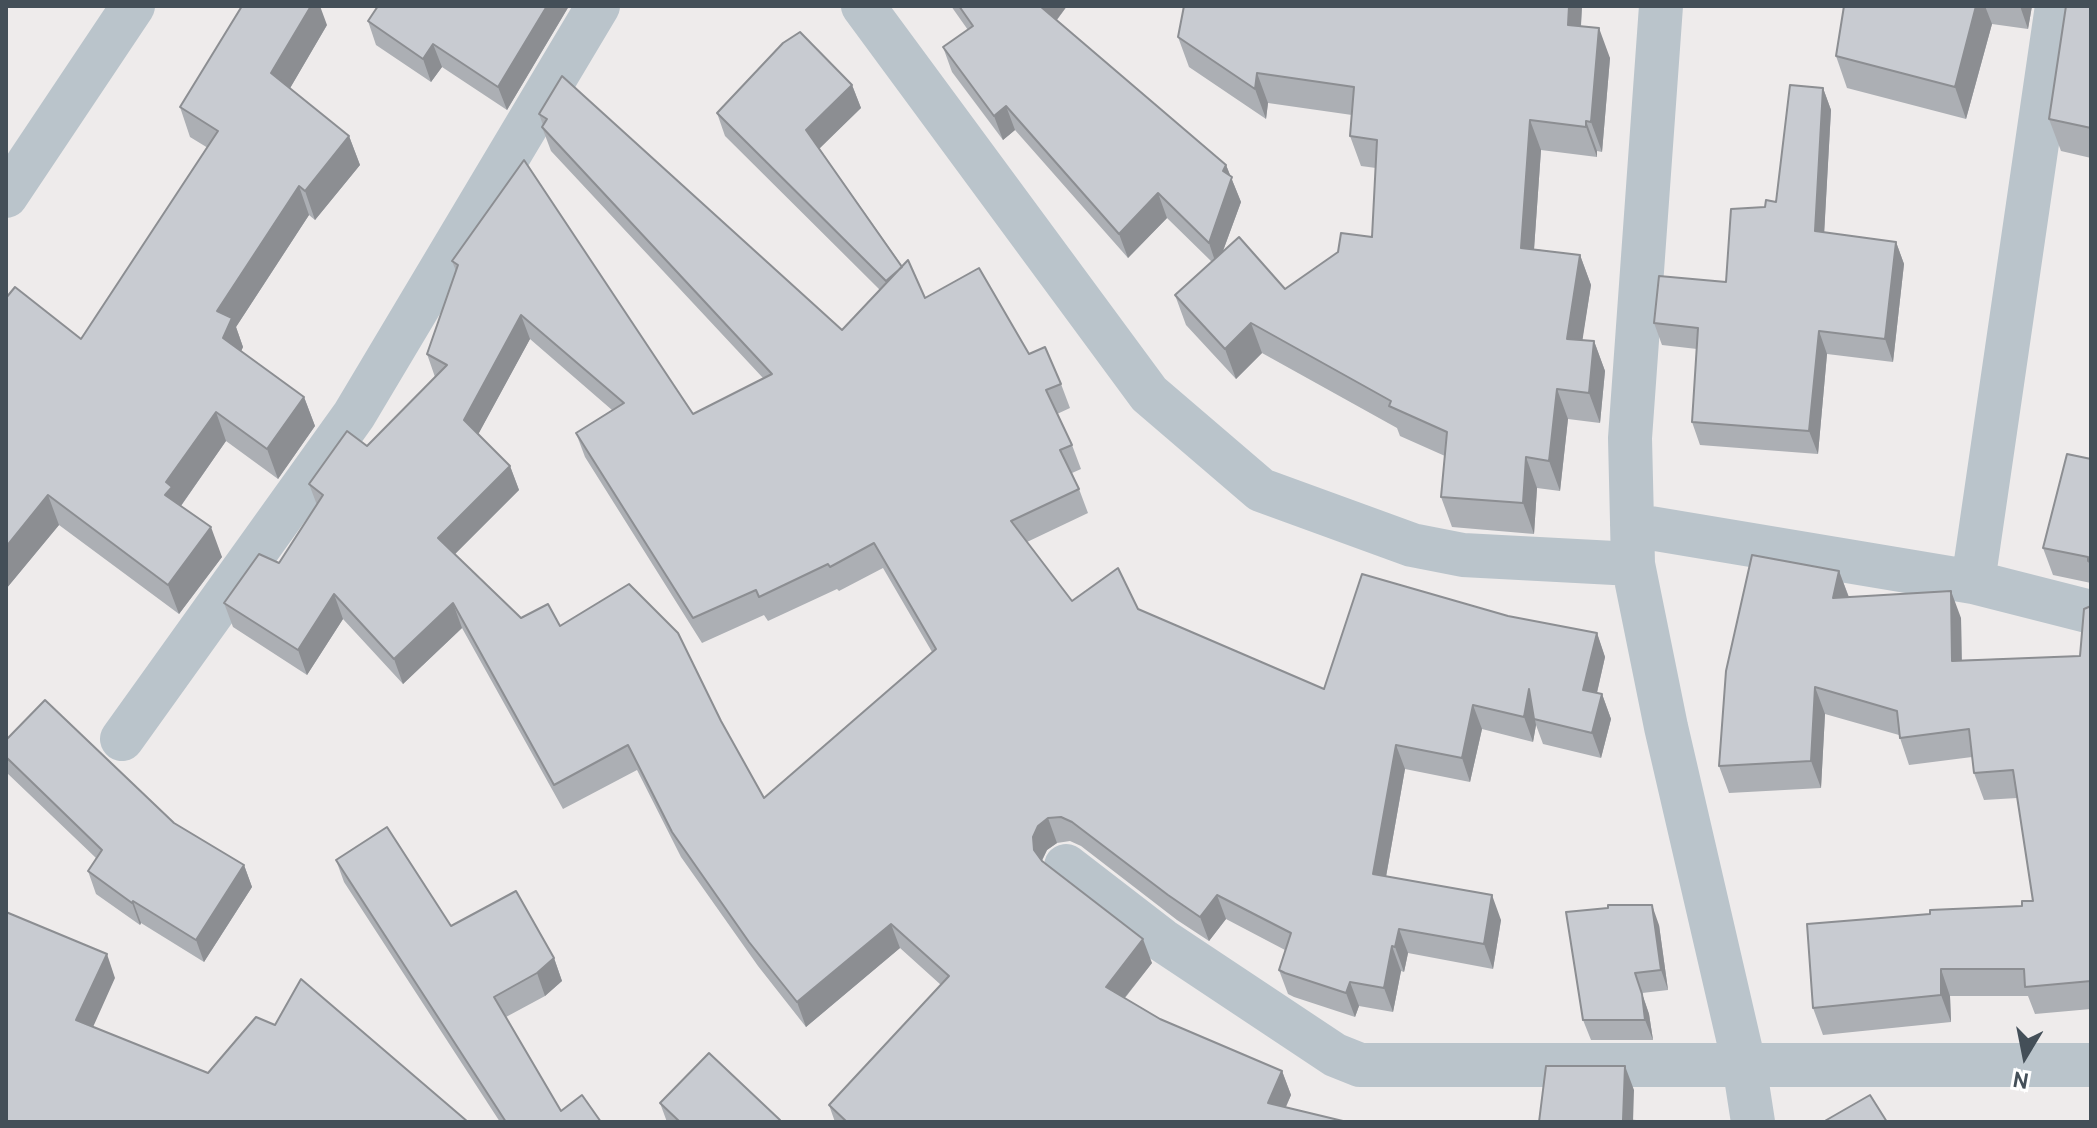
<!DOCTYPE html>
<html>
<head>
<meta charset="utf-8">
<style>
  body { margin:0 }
  #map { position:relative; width:2097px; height:1128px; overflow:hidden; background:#eeebeb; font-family:Cabin,sans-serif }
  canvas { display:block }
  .frame { position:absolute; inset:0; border:8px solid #444f58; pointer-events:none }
  .north { position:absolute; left:1985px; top:1016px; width:80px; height:80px; -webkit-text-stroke:6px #fff; paint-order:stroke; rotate:190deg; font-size:22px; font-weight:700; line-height:32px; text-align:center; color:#444f58 }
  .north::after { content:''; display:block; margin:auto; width:28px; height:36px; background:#444f58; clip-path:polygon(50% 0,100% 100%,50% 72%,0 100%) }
</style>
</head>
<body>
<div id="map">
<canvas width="2097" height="1128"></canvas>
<div class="frame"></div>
<div class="north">N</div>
</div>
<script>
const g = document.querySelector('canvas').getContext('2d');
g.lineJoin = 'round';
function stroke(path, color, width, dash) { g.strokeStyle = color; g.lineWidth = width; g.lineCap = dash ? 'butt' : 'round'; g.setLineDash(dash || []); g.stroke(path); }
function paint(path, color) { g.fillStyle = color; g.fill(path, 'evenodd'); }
stroke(new Path2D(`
  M863,6L1149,394L1261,490L1412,545L1463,555L1633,564
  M1661,6L1630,438L1633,564L1666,727L1744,1064L1753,1122
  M6,196L133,6
  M1632,525L1973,582L2091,612
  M1973,582L2057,6
  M122,739L354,415L598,6
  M1066,866L1162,940L1335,1055L1360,1065H2091`), '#bac4cb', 44);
paint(new Path2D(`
  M569,6L507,110L442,67L431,82L376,45L368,21Z
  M951,6H1067L1057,20L1226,165L1241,202L1223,251L1285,289L1372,237L1376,168L1361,166L1350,136L1352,115L1268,103L1266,119L1189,67L1178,37L1184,6H1582L1581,27L1610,58L1602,152L1597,151V157L1541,150L1534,249L1580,255L1591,285L1582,340L1594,341L1605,371L1600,423L1568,419L1560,491L1537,488L1534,534L1452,527L1441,497L1445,456L1400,436L1397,428L1262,353L1236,379L1186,325L1175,295L1212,262L1167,218L1128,258L1015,130L1003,140L952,72L943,47L968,30Z
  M1844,6H2032L2028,29L1992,24L1966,119L1847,88L1836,56Z
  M2091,6V158L2061,151L2049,119Z
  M327,25L290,88L349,136L360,165L315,220L309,215L236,327L243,347L241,351L304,397L315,426L278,479L226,441L181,506L222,557L179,614L59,525L6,589L81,339L208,148L190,137L180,107Z
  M852,85L861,108L819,148L925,298L1029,354L1061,384L1070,408L1057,414L1072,445L1081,469L1072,473L1079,489L1088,513L1027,542L1072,601L1138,609L1324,689L1508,616L1597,633L1605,657L1597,693L1602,694L1611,719L1601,758L1543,744L1536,725L1533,742L1482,729L1470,782L1405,769L1386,877L1501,920L1493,969L1408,953L1404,972L1401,971L1393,1012L1359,1006L1355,1017L1294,997L1288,994L1279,970L1285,950L1226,919L1209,941L1177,920L1081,846L1070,841L1057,843L1047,850L1042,861L1152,963L1125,998L1160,1019L1282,1071L1291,1095L1286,1107L1347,1122H835L829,1105L941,985L900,948L806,1027L758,966L681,857L637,770L563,809L462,628L403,684L343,619L307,675L233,627L224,603L279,563L317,505L309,484L367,446L435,377L427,354L456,271L452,261L693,414L763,378L551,151L542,127L543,125L539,114L842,330L880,290L725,136L717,113ZM530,339L612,410L576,433L585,457L702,643L764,615L768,621L837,589L839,591L883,568L932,652L764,798L721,721L560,626L521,618L455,554L519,490L510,466L478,434Z
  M1823,88L1831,110L1824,233L1896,242L1904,264L1893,362L1827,354L1818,454L1700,445L1692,422L1697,349L1662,345L1654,323L1726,282L1776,202Z
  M2091,459V583L2053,575L2043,548Z
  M1839,571L1849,597L1961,618L1962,660L2080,656L2091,606V1009L2035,1014L2028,996H1950L1951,1022L1823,1035L1813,1008L2033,901L2017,798L1984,800L1974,773L1972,757L1909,765L1899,735L1825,714L1821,788L1729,793L1719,766Z
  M6,740L174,823L244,865L252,887L204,962L141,923L140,925L96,894L88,871L96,858L6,772Z
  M336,860L451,926L554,958L562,981L545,996L506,1017L561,1111L601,1122H500L344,882Z
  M1659,925L1668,990L1642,993L1649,1014L1653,1040H1591L1583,1020Z
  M660,1103L781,1122H667Z`), '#acafb4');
paint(new Path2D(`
  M311,6H320L327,25L282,102L271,73Z
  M547,6H569L507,110L498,87Z
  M1040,6H1067L1049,30Z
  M1569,6H1582L1579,56L1568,25Z
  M1976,6H1985L1992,24L1966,119L1955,87Z
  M2020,6H2032L2028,29Z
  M1599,28L1610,58L1602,152L1591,122Z
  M433,44L442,67L431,82L423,59Z
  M1257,73L1268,103L1266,119L1255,89Z
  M852,85L861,108L815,153L806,130Z
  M1823,88L1831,110L1823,254L1815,231Z
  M1006,106L1015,130L1003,140L994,116Z
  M1530,120L1541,150L1532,278L1521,248Z
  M1586,121L1597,151V157L1586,127Z
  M349,136L360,165L315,220L305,191Z
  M1226,165L1241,202L1217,267L1209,243L1223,171Z
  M299,186L309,215L236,327L243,347L234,367L223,338L217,311Z
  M1158,193L1167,218L1128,258L1119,234Z
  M1896,242L1904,264L1893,362L1885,339Z
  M1580,255L1591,285L1578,369L1567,339Z
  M521,315L530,339L473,444L464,420Z
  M1251,323L1262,353L1236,379L1225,349Z
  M1819,331L1827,354L1818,454L1809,431Z
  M1594,341L1605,371L1600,423L1589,393Z
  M1557,389L1568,419L1560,491L1549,461Z
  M304,397L315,426L278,479L267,449Z
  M216,412L226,441L180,507L165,495L166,482Z
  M1526,457L1537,488L1534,534L1523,503Z
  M510,466L519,490L447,562L438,538Z
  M48,495L59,525L6,589V547Z
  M211,527L222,557L179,614L168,585Z
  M1839,571L1849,598H1833Z
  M1951,591L1961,618L1962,688L1952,661Z
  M334,594L343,619L307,675L298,650Z
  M453,603L462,628L403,684L394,659Z
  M1597,633L1605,657L1592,714L1583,690Z
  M1815,687L1825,714L1821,788L1811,761Z
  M1529,689L1536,725L1533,742L1524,717Z
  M1602,694L1611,719L1601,758L1592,733Z
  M1473,705L1482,729L1470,782L1462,758Z
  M1396,745L1405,769L1382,899L1373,874Z
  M1048,818L1057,843L1047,850L1041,862L1034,850L1033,837L1038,826Z
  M244,865L252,887L204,962L196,940Z
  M1217,895L1226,919L1209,941L1200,917Z
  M1492,895L1501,920L1493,969L1484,944Z
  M133,901L141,923L140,925L132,903Z
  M1652,905L1659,925L1668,990L1661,970Z
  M891,924L900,948L806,1027L797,1002Z
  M1399,929L1408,953L1404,972L1395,947Z
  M1143,939L1152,963L1114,1011L1106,987Z
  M1392,946L1401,971L1393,1012L1384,988Z
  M107,954L115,978L85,1045L76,1020Z
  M554,958L562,981L545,996L537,973Z
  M1941,969L1950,996L1951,1022L1941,995Z
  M1635,973L1649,1014L1653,1040L1645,1020Z
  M1350,982L1359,1006L1355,1017L1346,993Z
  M1625,1066L1634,1090L1633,1122L1623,1120Z
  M1282,1071L1291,1095L1279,1122L1268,1103Z`), '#8c8e92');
const building = new Path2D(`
  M242,6H311L271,73L349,136L305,191L299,186L217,311L232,318L223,338L304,397L267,449L216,412L166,482L172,487L165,495L211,527L168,585L48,495L6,547V298L15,287L81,339L218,131L180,107Z
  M378,6H547L498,87L433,44L423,59L368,21Z
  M959,6H1040L1226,165L1223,171L1232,177L1209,243L1158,193L1119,234L1006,106L994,116L943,47L973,26Z
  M1184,6H1569L1568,25L1599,28L1591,122L1586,121V127L1530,120L1521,248L1580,255L1567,339L1594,341L1589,393L1557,389L1549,461L1526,457L1523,503L1441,497L1447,432L1389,406L1391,401L1251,323L1225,349L1175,295L1239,237L1285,289L1338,252L1341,233L1372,237L1377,140L1350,136L1354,87L1257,73L1255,89L1178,37Z
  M1844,6H1976L1955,87L1836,56Z
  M2066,6H2091V128L2049,119Z
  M800,32L852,85L806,130L902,267L886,281L717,113L783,43Z
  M562,76L842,330L908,260L925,298L979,268L1029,354L1045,347L1061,384L1046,390L1072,445L1060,450L1079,489L1011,521L1072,601L1118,568L1138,609L1324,689L1362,574L1508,616L1597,633L1583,690L1602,694L1592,733L1534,719L1529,689L1524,717L1473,705L1462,758L1396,745L1373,874L1492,895L1484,944L1399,929L1395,947L1392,946L1384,988L1350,982L1346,993L1285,973L1279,970L1291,933L1217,895L1200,917L1168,895L1072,822L1061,817L1048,818L1038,826L1033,837L1034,850L1042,861L1143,939L1106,987L1160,1019L1282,1071L1268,1103L1347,1122H847L829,1105L949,976L891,924L797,1002L749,942L672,832L628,745L554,785L453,603L394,659L334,594L298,650L224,603L259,554L279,563L323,495L309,484L347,431L367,446L447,365L427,354L458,265L452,261L524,160L693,414L772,374L542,127L547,119L539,114ZM521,315L624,403L576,433L693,618L756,590L759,597L828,564L830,567L874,543L936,649L764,798L721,721L678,633L629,584L560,626L548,604L521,618L438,538L510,466L464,420Z
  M1790,85L1823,88L1815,231L1896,242L1885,339L1819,331L1809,431L1692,422L1698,328L1654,323L1659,276L1726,282L1731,209L1765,207L1766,200L1776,202Z
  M2067,454L2091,459V563L2088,561V557L2043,548Z
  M1752,555L1839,571L1833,598L1951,591L1952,661L2080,656L2084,609L2091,606V981L2025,987L2024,969H1941V995L1813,1008L1807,924L1930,914V910L2022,906V901H2033L2013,770L1974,773L1969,729L1900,738L1897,711L1815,687L1811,761L1719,766L1726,671Z
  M45,700L174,823L244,865L196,940L133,901L132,903L88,871L102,850L6,757V740Z
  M387,827L451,926L516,891L554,958L537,973L494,997L561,1111L582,1095L601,1122H506L336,860Z
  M1608,905H1652L1661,970L1635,973L1642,994L1645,1020H1583L1566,912L1608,908Z
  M6,912L107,954L76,1020L208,1073L256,1017L275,1025L301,979L468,1122H6Z
  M709,1053L780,1120L778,1122H680L660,1103Z
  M1546,1066H1625L1623,1120L1649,1122H1539Z
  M1870,1095L1887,1122H1823Z`);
paint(building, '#c8cbd1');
stroke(building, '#8c8e92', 2);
</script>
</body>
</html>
